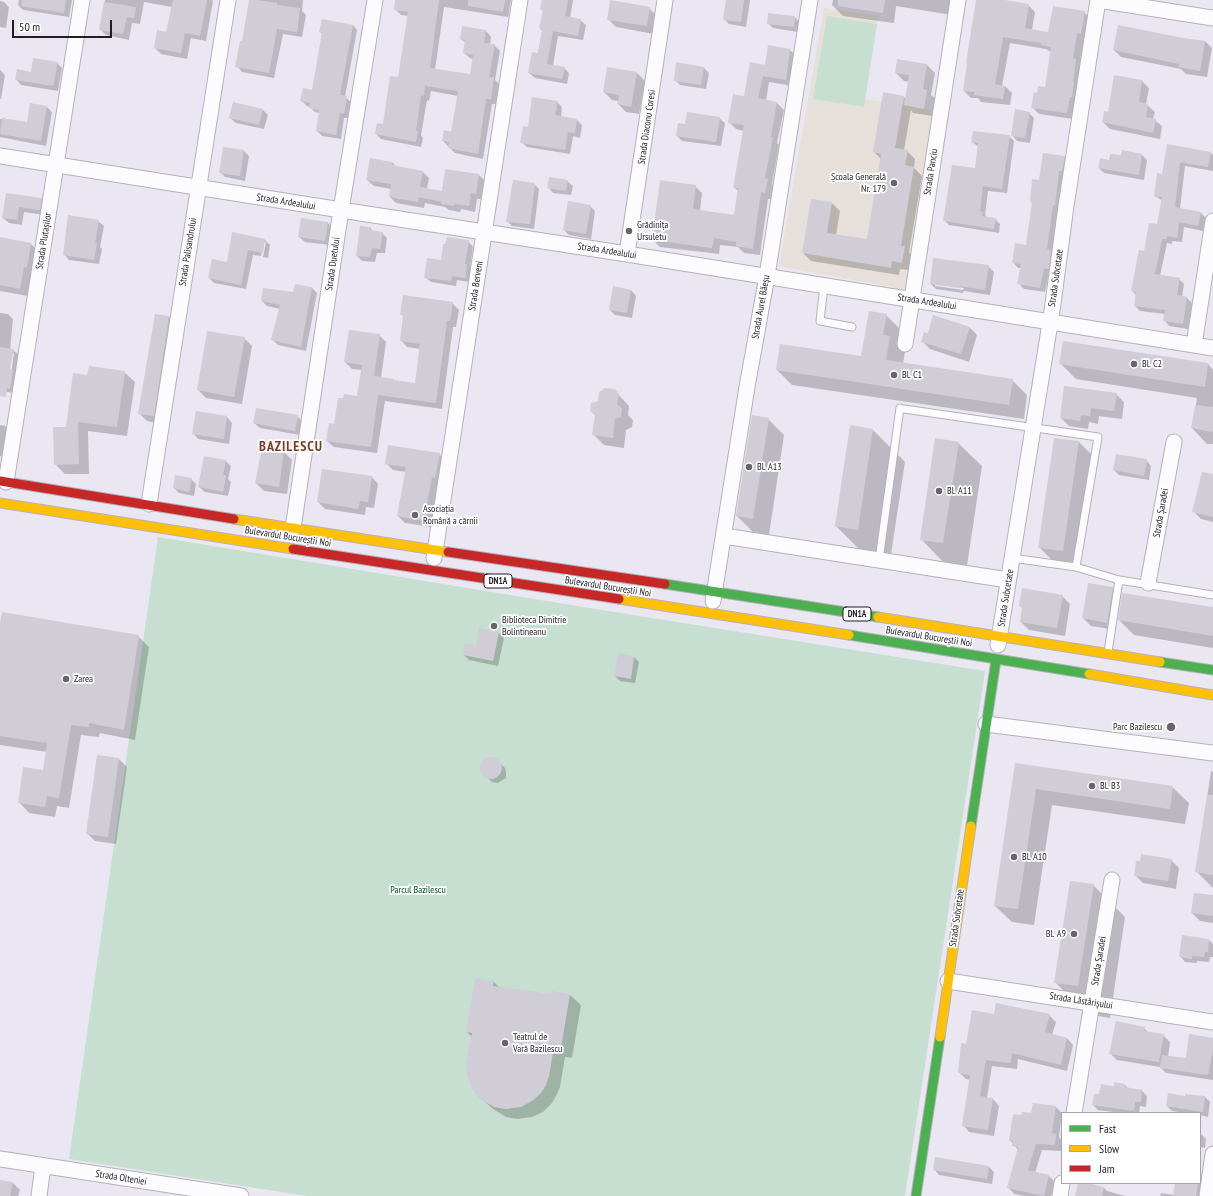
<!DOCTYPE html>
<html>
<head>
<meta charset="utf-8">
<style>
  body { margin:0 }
  #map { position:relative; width:1213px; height:1196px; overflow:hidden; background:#eae7f2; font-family:"PT Sans Narrow",sans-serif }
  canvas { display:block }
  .legend { position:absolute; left:1061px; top:1112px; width:140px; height:72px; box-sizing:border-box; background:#fff; border:1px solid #a6a5a8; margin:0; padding:5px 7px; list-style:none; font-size:12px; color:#201d25 }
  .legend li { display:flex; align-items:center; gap:8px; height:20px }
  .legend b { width:20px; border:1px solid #a6a5a8 }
  .scale { position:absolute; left:12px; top:20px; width:100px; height:18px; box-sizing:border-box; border:2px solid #201d25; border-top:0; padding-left:5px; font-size:12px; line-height:14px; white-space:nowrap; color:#201d25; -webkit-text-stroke:3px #fff; paint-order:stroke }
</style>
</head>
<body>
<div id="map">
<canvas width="1213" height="1196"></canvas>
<ul class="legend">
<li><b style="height:5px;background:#4caf50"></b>Fast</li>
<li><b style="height:5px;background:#ffc107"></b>Slow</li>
<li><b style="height:5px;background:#c62828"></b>Jam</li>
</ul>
<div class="scale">50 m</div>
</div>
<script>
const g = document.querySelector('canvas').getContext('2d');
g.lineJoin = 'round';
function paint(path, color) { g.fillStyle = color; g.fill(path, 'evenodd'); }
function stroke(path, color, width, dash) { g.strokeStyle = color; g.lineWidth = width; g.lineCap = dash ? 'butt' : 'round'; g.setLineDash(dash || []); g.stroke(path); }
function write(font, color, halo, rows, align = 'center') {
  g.font = font + ' "PT Sans Narrow",sans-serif'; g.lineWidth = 3.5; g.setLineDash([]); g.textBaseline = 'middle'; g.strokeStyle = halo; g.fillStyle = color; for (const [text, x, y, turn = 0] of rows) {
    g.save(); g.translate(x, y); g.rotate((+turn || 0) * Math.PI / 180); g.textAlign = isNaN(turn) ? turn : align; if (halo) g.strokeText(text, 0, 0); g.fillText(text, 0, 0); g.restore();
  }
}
paint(new Path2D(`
  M824,8L878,16L865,99L932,110L906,290L779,266Z`), '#e7e0da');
paint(new Path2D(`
  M827,16L877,24L864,107L813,99Z
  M158,537L583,607L985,671L905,1196H307L69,1159Z`), '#c7dfd0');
paint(new Path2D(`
  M19,0H72L69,17L23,10L18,5Z
  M105,0H212L213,1L206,41L191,38L187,59L161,54L155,48L167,33L172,7L144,2L140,24L132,23L129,40L106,35L100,29Z
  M250,0L257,1V0H303L302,11L306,15L302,37L283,34L274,78L242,72L237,66L243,43Z
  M396,0H511L508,17L444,7L435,70L471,76L473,59L470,58L464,53L466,43L461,39L463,28L486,31L491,37L490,45H494L500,51L495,80L499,84L496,104H492L483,159L455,153L443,141L452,133L458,96L431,91L429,101L427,100L421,135L423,138L421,147L381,139L376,134L384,125L399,78L409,16L401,15L395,9Z
  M543,0H573L570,18L580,20L586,25L583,40L558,36L553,66L564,68L569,73L567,84L535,78L529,73L538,54L542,31L540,28L543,11L541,9Z
  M727,0H750L746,27L729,24L724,19Z
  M833,0H954L952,15L896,6L894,23L843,16L832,5Z
  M977,0H999L1028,5L1035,12L1032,30L1049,33L1084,12L1091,19L1087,40L1084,39L1080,64L1082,66L1073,119L1039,114L1032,107L1038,94L1046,88L1051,52L1046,49L1010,43L1002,86H1005L1012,93L1010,105L981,102L978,98H971L964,91L968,64L967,63Z
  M0,1L4,2L9,7L6,28L0,27Z
  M649,8L657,16L654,34L616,27L608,19Z
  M795,17L800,23L798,32L773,28L768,23Z
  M353,25L357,30L345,97L351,102L348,118H344L341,139L322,136L317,131L320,113L315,112L310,107L307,106L302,101L313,91L323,34L320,32Z
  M1183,39L1205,41L1212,48L1207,77L1186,74L1181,69L1121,57L1114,50Z
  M790,50L797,57L792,86L769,82L766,101L777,103L784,110L777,143L779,145L772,184L774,186L772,199H768L760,255L744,253L738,247L720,245L719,254L660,247L653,240L661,182L695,186L702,193L700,211L735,216L739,192L734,187L744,131L736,129L729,122L765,66Z
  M57,63L62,68L58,91L21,85L16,79Z
  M677,63L704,68L709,73L706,89L680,85L675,80Z
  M927,65L935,73L931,95L935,98L932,116L913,113L911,110L904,150L907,151L915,159L914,168L922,176L909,252L912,255L910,270L900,269L899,275L811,261L803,253L832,203L840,211L836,235L868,241L881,159L874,152L904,97L906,99L909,82L904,81L896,73Z
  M0,70L5,75L1,99H0Z
  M637,73L645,81L639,114L626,112L618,104L619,101L612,100L604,92Z
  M1115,77L1142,81L1149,88L1146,104L1155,112L1153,119L1162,126L1160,139L1110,129L1103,122L1109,113Z
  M557,102L562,107L561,117L577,120L582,125L580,138L573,136L570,154L527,147L522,142L529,128Z
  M31,104L47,107L52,112L46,146L0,137V119L28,123Z
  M262,109L268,115L264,129L236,123L230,118Z
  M1029,113L1034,118L1030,143L1017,141L1012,135Z
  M719,118L725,123L721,146L682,141L677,136L686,125Z
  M1009,136L1014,141L1007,193L988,191L985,215L988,218L995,219L1000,224L999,233L949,225L944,220L976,169L979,147L972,142Z
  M1168,145L1211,153L1213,155V171L1185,166L1180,209L1201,213L1206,218L1203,231L1184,227L1182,242L1172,241V244L1167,243L1160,276L1179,279L1184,284L1182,297L1187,298L1192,303L1188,329L1169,326L1164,320L1165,314L1140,311L1135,306L1137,296L1132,291L1145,253L1158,226L1163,201L1155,196L1163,175Z
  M244,151L249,156L245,181L225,177L220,172Z
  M1142,155L1147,160L1144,180L1104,173L1099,168L1110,161L1122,157Z
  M1064,157L1069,162L1053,273L1049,272L1045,292L1024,289L1019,284L1021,268H1018L1013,262L1027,247L1033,204L1031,202L1040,181Z
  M392,162L396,167L423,172L429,178L427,189L443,192L479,175L485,181L482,199H477L475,212L461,209L460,212L449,210L445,207L425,203L424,208L396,203L390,197L391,189L374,186L367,180Z
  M567,181L573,186L571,195L553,193L548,187Z
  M534,184L539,189L534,229L512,226L507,221Z
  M7,194L41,199L46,204L45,215L24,212L22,225L9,223L3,218Z
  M590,206L595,211L591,239L569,235L564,230Z
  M98,221L104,226L100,247L102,249L99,264L69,260L64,254Z
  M328,223L333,228L330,245L305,242L299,237Z
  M370,228L374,232L382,233L387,238L385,253H377L375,262L362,261L357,256Z
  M233,233L265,240L270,245L268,258L263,257L266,242H264L261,256L253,255L246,289L214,283L209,278L228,263Z
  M0,238L31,244L39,252L28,296L0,291Z
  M468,241L473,247L470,268L471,270L470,282L457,280L456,286L431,282L425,277L442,261Z
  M988,266L994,272L990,295L964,291L963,293L936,289L931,284ZM935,284L964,288L963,290L935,286Z
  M296,285L312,288L317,293L306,351L278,345L273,340L280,309L267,306L262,301L294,294Z
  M631,290L636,296L632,318L615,315L610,310Z
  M452,303L459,310L456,327H453L442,409L385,401L377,453L334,447L327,441L335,425L358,397L362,370L352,369L345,362L379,335L386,342L381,378L394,380L396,382L416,384L421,349L407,347L401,340L404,317L401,314Z
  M0,313L8,314L13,319L10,350H13L19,355L15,374L18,376L15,393L0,391ZM12,353H14L11,374H9Z
  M156,315L169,317L177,325L161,424L147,421L139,413Z
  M886,315L901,330L898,345L905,352L903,364L1012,380L1027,395L1024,419L792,385L777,370L861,358Z
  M969,327L977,335L969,362L930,349L922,341L928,334Z
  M244,338L252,346L242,404L206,398L198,390Z
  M1064,342L1208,364L1213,370V444H1207L1192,428L1197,398L1076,379L1061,364Z
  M124,372L135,382L127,436L88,431L89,474H65L55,464L67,428L88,376Z
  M614,390L629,406L628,415L633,420L632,427L626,430L624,448L604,445L593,434L596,416L591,411L599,402Z
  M1116,394L1124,402L1122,419L1099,416L1098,424L1089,422L1088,429L1069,426L1061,418Z
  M196,413L227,417L232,423L229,444L198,439L193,433Z
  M297,416L302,421L300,435L260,428L254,423Z
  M768,419L784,435L769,535L753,532L737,516Z
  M0,425L5,426L10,431L5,457L0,456Z
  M873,430L905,462L890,561L868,558L836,526Z
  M1079,442L1095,458L1079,567L1055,563L1039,547Z
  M958,443L982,466L967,566L944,563L921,539Z
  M284,452L292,460L287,494L264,491L256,483Z
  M439,454L446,461L439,484L431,527L405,523L398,516L406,472L393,470L386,463Z
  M1146,460L1151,466L1149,480L1119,475L1114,470Z
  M226,461L231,466L228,479L231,482L228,496L205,492L199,487Z
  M1213,475V522L1201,519L1193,511Z
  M372,477L378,484L374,508L366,507L365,515L325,509L318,502Z
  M191,479L196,484L194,496L179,493L174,488Z
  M1112,588L1120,596L1115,630L1091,626L1083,618Z
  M1062,596L1070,604L1065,636L1029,630L1021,622L1023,609L1020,606Z
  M1213,608V648L1134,635L1119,620Z
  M0,629L138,636L149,647L135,740L100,733L99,737L81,735L69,808L57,806L55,817L29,813L19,802L43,771L47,752L0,745Z
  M498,632L504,638L498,666L469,660L464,655Z
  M619,654L634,657L639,662L635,683L620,681L615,676Z
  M494,758L505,768L506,772V778L498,783L492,782L482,772L481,769L482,763L487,759Z
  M119,759L127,767L116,844L95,841L87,833Z
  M1016,764L1172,787L1189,803L1185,824L1052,805L1034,925L1012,922L995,906Z
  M1211,771L1213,772V888L1196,871Z
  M1171,860L1179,868L1176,889L1143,883L1135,875Z
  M1093,885L1125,917L1110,1018L1087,1014L1055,982Z
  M1213,896V923L1200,921L1192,913Z
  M1209,940L1213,944V957H1210L1209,962L1197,961V963L1185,962L1180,956Z
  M476,979L494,982L500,988L552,996L570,995L581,1005L572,1058L565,1057L560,1087L556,1096L552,1103L543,1112L532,1117L517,1119L506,1117L493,1109L481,1098L472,1037L467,1032Z
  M995,1015H1049L1056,1022L1052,1035L1067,1038L1073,1045L1067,1071L1018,1059L1017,1069L992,1066L987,1098L993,1099L999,1106L994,1136L969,1132L963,1125L970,1080L966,1079L959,1072L967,1045Z
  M1144,1028L1149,1033L1163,1035L1170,1042L1168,1057L1187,1059L1213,1039V1080L1166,1073L1160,1067L1117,1060L1110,1053Z
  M1125,1085L1129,1089L1142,1091L1147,1096L1146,1107L1140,1106L1139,1113H1121L1098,1110L1093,1105L1099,1096L1115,1087Z
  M1186,1095L1205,1097L1210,1102L1208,1117L1200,1115V1113H1185L1172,1111L1167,1106L1185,1097Z
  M1056,1107L1062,1113L1059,1137L1062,1141L1061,1151L1042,1150L1035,1173L1049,1176L1055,1182L1051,1196H1024L1014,1194L1008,1187L1018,1150L1010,1140L1022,1116L1032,1115Z
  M1200,1133L1206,1139L1205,1148L1200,1147Z
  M989,1167L994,1172L992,1184L939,1175L934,1169Z
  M1200,1177L1204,1181L1202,1196H1160L1161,1193L1174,1195L1176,1183H1200Z
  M0,1181L13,1183L20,1190L18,1196H0Z
  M1079,1183L1104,1188L1107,1191L1125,1196H1076Z`), '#0003');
paint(new Path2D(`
  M22,0H66L64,13L21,6Z
  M173,0H207L200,36L185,33L181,53L154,48L157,30L166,32Z
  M249,0H256L277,3V5L300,8L297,32L277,29L269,73L235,67L240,41H242Z
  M395,0H439L430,68L470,74L473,55L463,53L465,40L460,39L462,26L486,30L484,43L495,44L489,77H494L491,99H486L478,154L448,148L449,142L442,141L444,130L451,132L458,91L425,86L424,96L421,95L416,131H418L416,142L375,134L377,123L383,124L390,76L398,77L408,12L394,10Z
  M468,0H505L503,12L468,6Z
  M542,0H568L565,16L581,19L578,36L553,31L547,64L565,67L562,79L528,73L532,52L538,53L542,29L539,28L543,10L540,9Z
  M610,0L650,7L647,26L607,20Z
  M726,0H744L741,22L723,20Z
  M838,0H885L883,13L838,6Z
  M976,0H1005L1029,4L1025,28L1048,32L1053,6L1085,11L1081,34L1077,33L1073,58L1076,59L1073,83H1074L1072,97H1070L1067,113L1031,108L1034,92L1037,93L1038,86L1045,87L1051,47L1041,45V43L1003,37L995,84L1005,86L1003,99L974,95V92L963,91L967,63H966Z
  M104,2L136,7L134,18L127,17L123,34L99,30Z
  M768,13L795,16L794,27L767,24Z
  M322,19L353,25L340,95L347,96L344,114L340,113L336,135L316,131L319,110L309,108L310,103L300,101L303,88L312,90L322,32H319Z
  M1118,25L1183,38L1205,41L1200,71L1178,67L1179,64L1113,50Z
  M768,45L790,49L786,80L763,76L758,98L777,102L771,137H773L765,178L768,179L765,193L761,192L753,249L736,246V242L714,238L712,248L652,240L660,180L696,185L693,209L734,215L738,188H733L744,125L728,123L733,94L744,96L750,62L765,65Z
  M33,58L58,62L53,86L15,80L17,69L31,72Z
  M897,59L927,64L923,89L927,90L924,109L904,105L909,75L895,73Z
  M676,62L704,67L701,85L674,81Z
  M607,67L637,72L631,107L617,104L619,95L603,92Z
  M1114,75L1142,80L1139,102L1148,104L1146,117L1156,119L1153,133L1102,122L1104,111L1108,112Z
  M883,92L904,96L895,148L908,150L905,165L914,167L901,246H905L902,263L892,261L891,268L802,253L811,199L832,202L827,233L867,239L881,154L873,152Z
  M532,97L558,101L555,115L577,119L575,133L568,132L565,150L520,143L523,126L528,127Z
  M233,102L263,109L259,125L229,118Z
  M30,103L47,106L41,141L0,134L2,118L27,122Z
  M1015,109L1030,112L1025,138L1011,136Z
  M687,112L720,117L716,142L676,136L678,123L685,124Z
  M973,131L1010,135L1002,189L983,186L980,211L983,212L982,216L996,218L994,229L943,221L952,165L975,168L978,143L971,142Z
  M1167,144L1211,152L1208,167L1180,162L1175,207L1201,212L1198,226L1179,222L1177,238L1167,236V239H1162L1155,274L1180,278L1177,295L1187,297L1183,324L1163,321L1165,310L1134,306L1136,292L1131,291L1139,250L1144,251L1149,223L1157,224L1162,197L1154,196L1157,173L1162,174Z
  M223,147L244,150L240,176L219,173Z
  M1122,150L1142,154L1139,175L1098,168L1100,158L1109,160L1110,154L1121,155Z
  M1043,153L1065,156L1062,171H1059L1055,205H1053L1047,249L1051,250L1049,269L1044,268L1040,288L1017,284L1021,264L1012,263L1015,243L1026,245L1032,202H1030L1032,179L1039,180Z
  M370,158L392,162V165L423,171L420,187L442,191L445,169L479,174L476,194L471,193L469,206L455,204L454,206L441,204L442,202L419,197L418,202L389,197L391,184L366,180Z
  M549,177L568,180L566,191L547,188Z
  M513,180L535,183L530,224L506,222Z
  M6,193L42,198L40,210L19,207L17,220L2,218Z
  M568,201L591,205L586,234L563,230Z
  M68,215L99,220L95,243H97L94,260L63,255Z
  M301,218L328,222L325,241L298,237Z
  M360,226L371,227L370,230L383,232L380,249L372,248L370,257L356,256Z
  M232,232L265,239L263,253L248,250L241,285L208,278L212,259L227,262Z
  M0,237L31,243L27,268L24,267L20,289L0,285Z
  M447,237L469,240L465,264H467L465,278L452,276L451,281L424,278L427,258L441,260L443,244H445Z
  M933,258L989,265L985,290L959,286V288L930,284Z
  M295,284L312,287L301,347L271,340L280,305L261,301L263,288L293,292Z
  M613,286L631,290L627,313L609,310Z
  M403,295L453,302L450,321H447L436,403L378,395L371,447L326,441L329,423L334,424L338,398H343L344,394L357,396L362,365L344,362L349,330L380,334L374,376L394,379V380L415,383L420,344L400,341L403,315H400Z
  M869,311L887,314L883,335L890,336L886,360L1013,379L1009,405L776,370L780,344L861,356Z
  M155,314L169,316L154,416L138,414Z
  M933,315L970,327L961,354L921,342L924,332L928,333Z
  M207,331L245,337L234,397L197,390Z
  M1063,341L1208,363L1205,387L1059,364Z
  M0,347L14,349L10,369L13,370L10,389L7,388L6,397L0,396Z
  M89,366L125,371L117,427L78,422L79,464L54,465L53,427H66L73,373L87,375Z
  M1064,386L1117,393L1114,411L1091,408L1090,416L1081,415L1080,421L1060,418Z
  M605,388L615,389L619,394L617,404L622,408L621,417L615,419L613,438L592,435L595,415L590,411L591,403L598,401L599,392Z
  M1195,405L1213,407V432L1191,428Z
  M256,408L298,415L295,431L253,423Z
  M196,411L227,416L224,439L192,434Z
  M752,415L769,418L753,519L736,516Z
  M850,425L873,429L858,530L835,526Z
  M935,438L959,442L943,543L920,540Z
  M1054,438L1079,441L1063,551L1038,548Z
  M388,445L440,453L435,478L432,477L424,521L397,516L406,467L385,464Z
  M262,448L284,451L279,487L255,483Z
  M1116,454L1147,459L1144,476L1113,470Z
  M204,456L226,460L223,475H226L223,492L198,487Z
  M322,469L372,476L368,502L360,501L358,509L317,502Z
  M1202,472L1213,474V517L1192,512Z
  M175,475L192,478L189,492L173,488Z
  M1088,583L1113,587L1107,623L1082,618Z
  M1022,588L1063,595L1057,628L1020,622L1022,607L1019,606Z
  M1122,593L1213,607V636L1118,620Z
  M2,612L139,635L124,730L89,723V727L71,725L59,798L47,796L45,807L18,803L23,767L43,770L47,743L0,736V623Z
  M479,628L499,632L493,661L463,655L465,643L476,645Z
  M618,653L634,656L631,679L614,676Z
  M97,755L119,758L108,837L86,834Z
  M480 768a11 11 0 1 1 22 0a11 11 0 1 1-22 0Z
  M1015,763L1173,786L1170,809L1036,789L1018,909L994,906Z
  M1207,795H1213V875L1195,872Z
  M1141,854L1172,859L1168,881L1134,876L1136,861H1140Z
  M1070,881L1094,884L1078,986L1054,983Z
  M1194,893L1213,895V916L1191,913Z
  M1182,935L1209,939L1208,952H1205L1204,957L1192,956V959L1179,957Z
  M475,978L494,981L493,986L551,994L552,991L570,994L561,1048L554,1047L549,1076L546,1085L541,1093L532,1101L521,1107L506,1109L494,1107L480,1099L472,1088L467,1076L466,1063L472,1033L466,1032Z
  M996,1003L1050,1014L1045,1032L1067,1038L1061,1065L1012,1053L1011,1063L986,1060L980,1096L993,1098L988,1130L962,1126L970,1075L958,1073L961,1043L966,1044L972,1010L994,1014Z
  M1116,1021L1145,1027L1144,1031L1164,1034L1159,1062L1109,1054Z
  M1189,1034L1213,1038V1049L1208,1075L1160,1068L1162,1055L1186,1058Z
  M1114,1082L1125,1084V1087L1142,1090L1141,1102H1135L1134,1111L1092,1105L1094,1094H1099L1101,1084L1114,1086Z
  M1168,1093L1185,1096V1094L1205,1096L1203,1112L1166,1106Z
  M1033,1103L1056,1106L1052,1133L1056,1134L1055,1145L1036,1144L1028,1170L1049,1175L1044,1196L1007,1188L1018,1147L1012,1146L1013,1141H1009L1013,1114L1021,1115L1022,1112L1031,1113Z
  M935,1157L989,1166L987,1179L933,1170Z
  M0,1180L13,1182L10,1196H0Z
  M1078,1183H1087L1104,1187L1102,1196H1075Z
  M1175,1183H1198L1196,1196H1173Z`), '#d0cdd6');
const lane = new Path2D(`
  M824,286L820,321L852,327
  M904,409L1098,437L1076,567
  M1012,558L1076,567L1119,580L1213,595
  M879,560L900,408
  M1108,652L1119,580`);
const street = new Path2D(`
  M1098,0L1213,18
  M0,156L341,210L627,254L1213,348
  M627,254L665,0
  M905,344L958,0
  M1194,345L1213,221
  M6,482L82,0
  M149,504L228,0
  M293,528L341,210L375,0
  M724,536L1008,580
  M434,558L520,0
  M1148,583L1174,442
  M713,601L747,387L767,276L810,0
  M998,645L1052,311L1066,206L1098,0
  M986,724L1213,753
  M948,981L1213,1022
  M1074,1113L1112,880
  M0,1159L241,1196
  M39,1196L43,1166
  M1060,1196L1062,1183
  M1207,1196L1213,1154`);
const fast = new Path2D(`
  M665,584L878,617
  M849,635L1089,674
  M1160,662L1213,670
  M971,826L996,660
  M916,1196L940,1037`);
const slow = new Path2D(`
  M0,503L293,549
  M234,519L448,552
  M619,599L849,635
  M878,617L1160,662
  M1089,674L1213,695
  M940,1037L971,826`);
const jam = new Path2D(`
  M0,481L234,519
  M293,549L619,599
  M448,552L665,584`);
stroke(lane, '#b4b1ba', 9);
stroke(street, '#b4b1ba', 17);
stroke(fast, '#b4b1ba', 11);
stroke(slow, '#b4b1ba', 11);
stroke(jam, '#b4b1ba', 11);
stroke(lane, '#fcfbfd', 7);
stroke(street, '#fcfbfd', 15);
stroke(fast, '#4caf50', 9);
stroke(slow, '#ffc107', 9);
stroke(jam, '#c62828', 9);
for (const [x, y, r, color] of [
  [894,183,4,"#67646d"],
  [629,231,4,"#67646d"],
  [1134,364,4,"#67646d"],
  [894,375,4,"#67646d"],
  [749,467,4,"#67646d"],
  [939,491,4,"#67646d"],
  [415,515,4,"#67646d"],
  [494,626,4,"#67646d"],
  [66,679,4,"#67646d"],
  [1171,727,5,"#67646d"],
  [1092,786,4,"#67646d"],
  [1014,857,4,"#67646d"],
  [1074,934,4,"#67646d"],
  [505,1043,4,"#67646d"]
]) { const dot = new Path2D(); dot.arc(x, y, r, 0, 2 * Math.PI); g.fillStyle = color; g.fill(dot); stroke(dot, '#fff', 1.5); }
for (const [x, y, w] of [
  [498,581,28],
  [857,614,28]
]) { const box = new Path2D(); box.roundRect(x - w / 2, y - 7, w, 14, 3); g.fillStyle = '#fff'; g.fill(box); stroke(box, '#201d25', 1); }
write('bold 9px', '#201d25', null, [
  ["DN1A",498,581],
  ["DN1A",857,614]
]);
write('10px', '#201d25', '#fff', [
  ["Strada Diaconu Coresi",647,127,-82],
  ["Strada Panciu",931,172,-81],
  ["Strada Ardealului",286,202,9],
  ["Strada Plutașilor",44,241,-81],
  ["Strada Ardealului",607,251,9],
  ["Strada Palisandrului",188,252,-81],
  ["Strada Duetului",333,264,-82],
  ["Strada Subcetate",1056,278,-82],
  ["Strada Berveni",476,286,-81],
  ["Strada Ardealului",927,302,9],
  ["Strada Aurel Băeșu",761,307,-80],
  ["Strada Șaradei",1161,513,-80],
  ["Bulevardul Bucureștii Noi",288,537,9],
  ["Bulevardul Bucureștii Noi",608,587,9],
  ["Strada Subcetate",1006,598,-81],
  ["Bulevardul Bucureștii Noi",929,637,9],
  ["Strada Subcetate",957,918,-82],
  ["Strada Șaradei",1099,961,-81],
  ["Strada Lăstărișului",1081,1001,9],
  ["Strada Olteniei",121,1178,9]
]);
write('10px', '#201d25', '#fff', [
  ["Școala Generală",886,177,"right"],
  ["Nr. 179",886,189,"right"],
  ["Grădinița",637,225],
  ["Ursuletu",637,237],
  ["Bl. C2",1142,364],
  ["Bl. C1",902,375],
  ["Bl. A13",757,467],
  ["Bl. A11",947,491],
  ["Asociația",423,509],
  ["Română a cărnii",423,521],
  ["Biblioteca Dimitrie",502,620],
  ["Bolintineanu",502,632],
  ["Zarea",74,679],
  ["Parc Bazilescu",1162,727,"right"],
  ["Bl. B3",1100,786],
  ["Bl. A10",1022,857],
  ["Bl. A9",1066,934,"right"],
  ["Teatrul de",513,1037],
  ["Vară Bazilescu",513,1049]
], 'left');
write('10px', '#005326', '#fff', [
  ["Parcul Bazilescu",418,890]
]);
g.letterSpacing = '1px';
write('bold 14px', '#7d3c20', '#fff', [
  ["BAZILESCU",291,447]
]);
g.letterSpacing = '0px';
</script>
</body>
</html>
